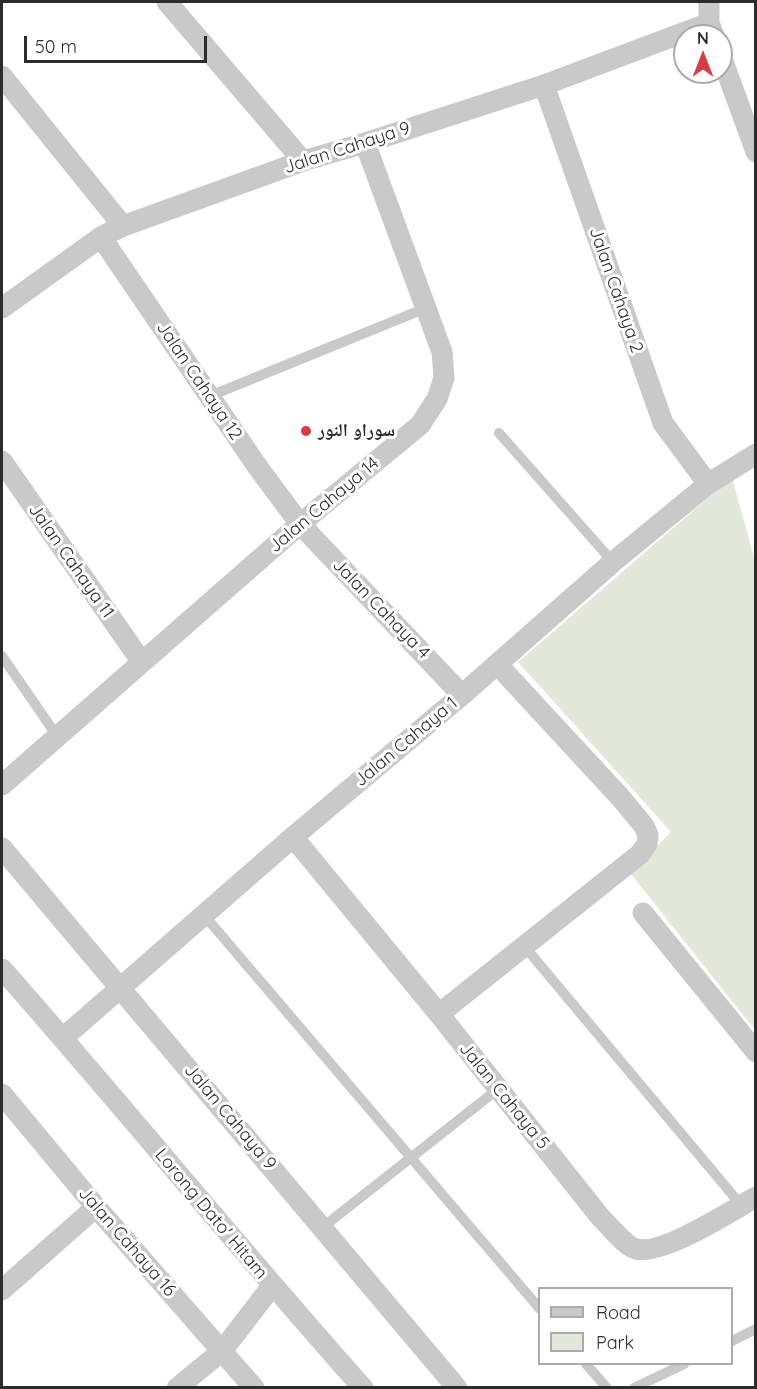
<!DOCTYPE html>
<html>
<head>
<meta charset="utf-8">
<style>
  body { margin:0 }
  #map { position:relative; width:757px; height:1389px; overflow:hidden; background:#fff; font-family:Quicksand,sans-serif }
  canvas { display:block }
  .frame { position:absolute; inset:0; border:3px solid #2c2c2c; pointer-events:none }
  .legend { position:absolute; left:538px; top:1287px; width:195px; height:78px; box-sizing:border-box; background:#fff; border:2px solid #ababab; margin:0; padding:8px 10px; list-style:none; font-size:18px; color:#2c2c2c }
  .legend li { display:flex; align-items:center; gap:12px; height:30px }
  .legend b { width:30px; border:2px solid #ababab }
  .north { position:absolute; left:673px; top:24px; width:60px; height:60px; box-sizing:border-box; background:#fff; border:2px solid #ababab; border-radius:50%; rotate:0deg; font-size:16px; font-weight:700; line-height:24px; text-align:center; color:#2c2c2c }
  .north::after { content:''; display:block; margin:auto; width:21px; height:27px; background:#d53d42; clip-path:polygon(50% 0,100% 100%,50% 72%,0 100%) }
  .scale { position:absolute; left:24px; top:36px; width:183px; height:27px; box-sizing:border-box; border:3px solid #2c2c2c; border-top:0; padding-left:8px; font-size:18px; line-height:21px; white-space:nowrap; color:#2c2c2c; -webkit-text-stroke:4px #fff; paint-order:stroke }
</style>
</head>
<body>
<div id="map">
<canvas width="757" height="1389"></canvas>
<div class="frame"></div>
<ul class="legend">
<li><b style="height:8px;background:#c9c9c9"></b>Road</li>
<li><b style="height:16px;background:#e2e9db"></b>Park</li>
</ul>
<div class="north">N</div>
<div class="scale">50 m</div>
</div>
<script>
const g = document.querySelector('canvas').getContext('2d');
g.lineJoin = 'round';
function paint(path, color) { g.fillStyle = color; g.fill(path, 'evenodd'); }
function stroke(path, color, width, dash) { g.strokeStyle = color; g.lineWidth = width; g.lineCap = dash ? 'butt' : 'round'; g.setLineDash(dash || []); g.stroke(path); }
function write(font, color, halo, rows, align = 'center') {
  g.font = font + ' Quicksand,"Noto Naskh Arabic",sans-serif'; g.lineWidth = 6; g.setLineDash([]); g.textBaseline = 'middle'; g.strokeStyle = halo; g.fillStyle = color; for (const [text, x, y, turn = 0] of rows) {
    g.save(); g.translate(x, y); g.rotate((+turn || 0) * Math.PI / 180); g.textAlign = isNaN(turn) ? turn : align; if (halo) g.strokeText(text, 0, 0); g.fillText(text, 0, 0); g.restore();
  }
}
paint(new Path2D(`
  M732,477L756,565L755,1030L630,873L671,832L518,662Z`), '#e2e9db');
stroke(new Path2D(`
  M210,396L426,308
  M499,433L613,562
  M2,656L57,736
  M204,915L540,1309
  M525,947L741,1205
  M323,1227L498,1089
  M732,1341L756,1329
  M586,1364L607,1388
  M634,1388L684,1364`), '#c9c9c9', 10);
stroke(new Path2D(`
  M167,2L303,161
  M709,2V23L714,36
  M721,56L756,152
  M2,76L123,226
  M544,85L663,423L708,484
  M101,237L257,466L300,524L462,695
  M2,308L101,237L123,226L303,161L365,143L544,85L709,23
  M2,461L141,661
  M2,785L300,524L420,425L437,399L444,378L442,352L365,143
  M293,837L439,1014L601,1218C610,1226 625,1246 636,1249C662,1256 731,1211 756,1197
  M2,848L457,1388
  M643,913L756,1052
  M2,969C124,1107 240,1250 363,1388
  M439,1014L640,854L647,844L648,835L644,826L620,797L497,664
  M63,1038L293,837L462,695L613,562L708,484L756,454
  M2,1094L96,1207L254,1388
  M2,1290L96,1207
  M177,1388L222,1351L272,1286`), '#c9c9c9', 21);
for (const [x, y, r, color] of [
  [306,431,6,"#d53d42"]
]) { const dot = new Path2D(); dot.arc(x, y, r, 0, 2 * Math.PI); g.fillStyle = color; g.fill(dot); stroke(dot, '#fff', 2); }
write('18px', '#2c2c2c', '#fff', [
  ["Jalan Cahaya 9",347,148,-18],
  ["Jalan Cahaya 2",616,290,71],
  ["Jalan Cahaya 12",199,381,56],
  ["Jalan Cahaya 14",324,505,-40],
  ["Jalan Cahaya 11",71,561,55],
  ["Jalan Cahaya 4",381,609,46],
  ["Jalan Cahaya 1",406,742,-40],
  ["Jalan Cahaya 5",504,1096,51],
  ["Jalan Cahaya 9",230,1117,50],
  ["Lorong Dato' Hitam",211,1214,50],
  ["Jalan Cahaya 16",127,1242,49]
]);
write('bold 18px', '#2c2c2c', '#fff', [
  ["سوراو النور",318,431]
], 'left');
</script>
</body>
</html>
